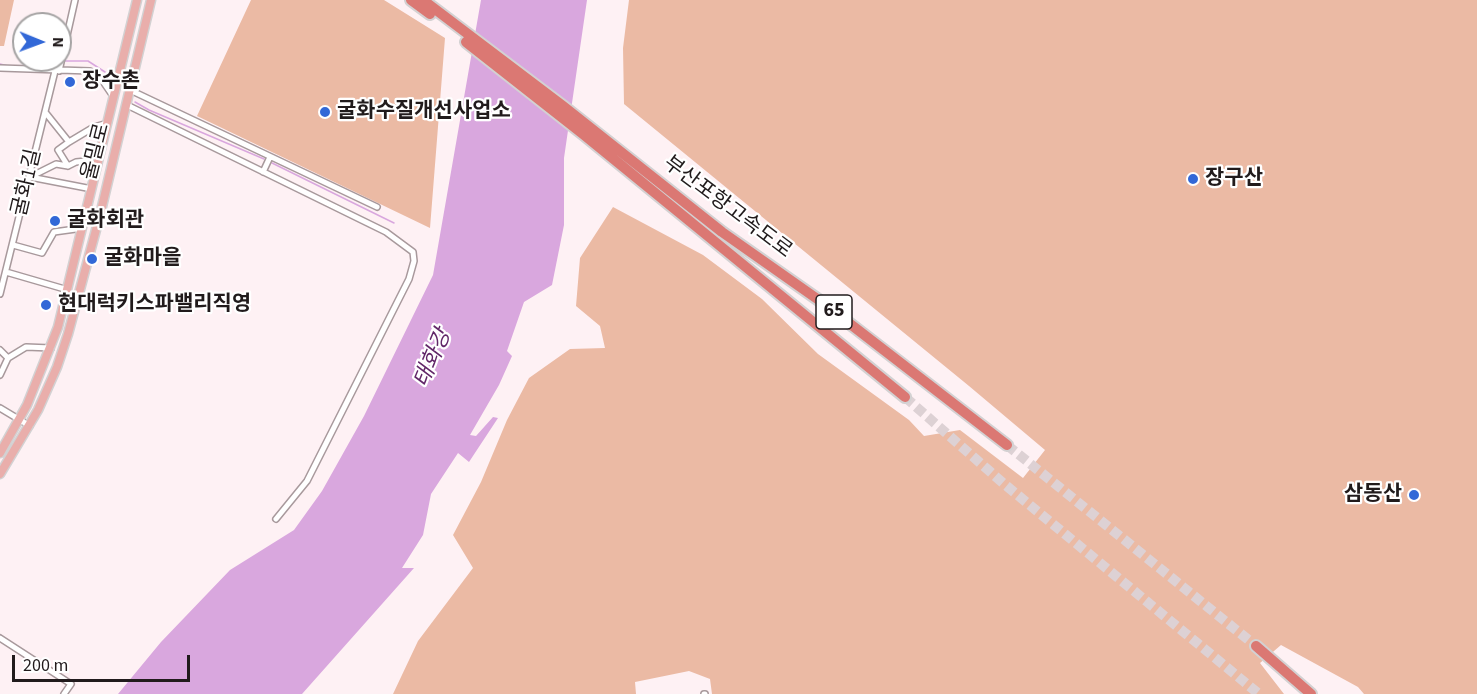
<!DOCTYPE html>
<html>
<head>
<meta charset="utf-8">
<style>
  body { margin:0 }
  #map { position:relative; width:1477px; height:694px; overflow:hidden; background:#fef1f4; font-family:"Source Sans 3",sans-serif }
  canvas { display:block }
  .north { position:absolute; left:12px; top:12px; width:60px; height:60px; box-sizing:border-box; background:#fff; border:2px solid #a6a4a4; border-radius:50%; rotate:91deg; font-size:16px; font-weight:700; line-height:24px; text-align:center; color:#211b1c }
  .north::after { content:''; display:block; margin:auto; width:21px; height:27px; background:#3268d7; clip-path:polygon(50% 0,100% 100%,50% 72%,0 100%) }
  .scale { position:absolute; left:12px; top:655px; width:178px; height:27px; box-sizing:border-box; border:3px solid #211b1c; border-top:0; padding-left:8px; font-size:18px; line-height:21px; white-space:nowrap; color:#211b1c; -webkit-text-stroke:4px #fff; paint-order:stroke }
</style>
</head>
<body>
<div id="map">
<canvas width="1477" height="694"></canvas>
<div class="north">N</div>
<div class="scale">200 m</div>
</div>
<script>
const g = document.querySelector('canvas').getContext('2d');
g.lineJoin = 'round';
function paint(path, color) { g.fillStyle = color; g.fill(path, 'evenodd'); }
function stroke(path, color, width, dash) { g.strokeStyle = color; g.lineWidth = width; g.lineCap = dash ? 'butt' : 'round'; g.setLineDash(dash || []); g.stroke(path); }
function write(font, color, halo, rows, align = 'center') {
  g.font = font + ' "Source Sans 3","Noto Sans KR",sans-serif'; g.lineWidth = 4.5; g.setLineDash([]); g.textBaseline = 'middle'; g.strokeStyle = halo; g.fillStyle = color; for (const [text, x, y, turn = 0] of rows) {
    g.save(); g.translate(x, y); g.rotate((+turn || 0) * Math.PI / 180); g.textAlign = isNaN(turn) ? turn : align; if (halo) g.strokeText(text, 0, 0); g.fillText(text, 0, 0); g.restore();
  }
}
paint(new Path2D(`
  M0,0H14L4,46H0Z
  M251,0H384L445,38L430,228L197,116Z
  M629,0H1477V694H1364L1358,687L1281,645L1260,663L1284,694H712L710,679L689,671L635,682L636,694H393L418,641L473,568L453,535L481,482L507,420L529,378L570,349L605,348L600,326L576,306L580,258L613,207L703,255L762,299L818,354L909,420L924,436L960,430L1023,478L1045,450L969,386L624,104L623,48Z`), '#ebbaa4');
paint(new Path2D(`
  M481,0H587L564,158V225L552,285L524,302L507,351L512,356L499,385L470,435L476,436L493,417L498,418L469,462L458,453L431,494L423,535L402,568H414L302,694H118L161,642L230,570L294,530L322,491L364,416L433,275Z`), '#d9a7de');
stroke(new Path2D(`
  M63,61H88L105,72
  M0,64L8,66
  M25,66L54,62
  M135,102L149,110L264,159
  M272,163L394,223`), '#d9a7de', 1.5);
stroke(new Path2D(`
  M905,397L1003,483L1259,694
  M1007,445L1256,646`), '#ddd1d4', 10, [10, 5]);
const minor = new Path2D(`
  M0,68L90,71L100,77L113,96
  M59,71L75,0
  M130,90L377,207
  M127,105L386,232L413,252L414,261L409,279L307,481L276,519
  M45,112L69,142L94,127L108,123
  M68,166L58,150L69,142
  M263,172L270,157
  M30,177L56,164L68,166L76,162L86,161L98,165
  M30,177L92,189
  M13,245L42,253L54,232L83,228
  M6,272L68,290
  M0,294L55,71
  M0,350L8,358L0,375
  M8,358L26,347L51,348
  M0,408L30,426
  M0,638L71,684L64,694
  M704,694H705`);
const primary = new Path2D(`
  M0,453L27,405L58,327L137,0
  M0,474L38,410L57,367L68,334L100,215L151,0`);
const motorway = new Path2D(`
  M411,0L430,14
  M423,0L563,106L722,232L823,303L1007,445
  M466,42L583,134L905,397
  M1256,646L1311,694`);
stroke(minor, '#a8999c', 8);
stroke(primary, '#d3d1d2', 11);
stroke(motorway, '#d3d1d2', 14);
stroke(minor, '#fff', 5);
stroke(primary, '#e9aeab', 8);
stroke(motorway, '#db7873', 10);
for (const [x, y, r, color] of [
  [70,82,6,"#3268d7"],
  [325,112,6,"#3268d7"],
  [1193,179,6,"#3268d7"],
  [55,221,6,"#3268d7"],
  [92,259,6,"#3268d7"],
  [46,305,6,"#3268d7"],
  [1414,495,6,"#3268d7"]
]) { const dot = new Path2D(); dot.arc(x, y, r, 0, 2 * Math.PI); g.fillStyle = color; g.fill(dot); stroke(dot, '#fff', 2); }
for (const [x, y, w] of [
  [834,312,36]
]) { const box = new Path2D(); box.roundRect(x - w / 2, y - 17, w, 34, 4.5); g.fillStyle = '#fff'; g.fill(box); stroke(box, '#211b1c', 1.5); }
write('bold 20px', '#211b1c', null, [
  ["65",834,312]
]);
write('bold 21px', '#211b1c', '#fff', [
  ["장수촌",82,82],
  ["굴화수질개선사업소",337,112],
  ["장구산",1205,179],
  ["굴화회관",67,221],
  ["굴화마을",104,259],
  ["현대럭키스파밸리직영",58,305],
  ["삼동산",1402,495,"right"]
], 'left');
write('21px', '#211b1c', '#fff', [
  ["울밀로",97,152,-76],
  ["굴화1길",28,183,-77],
  ["부산포항고속도로",727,208,37]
]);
write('italic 22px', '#612668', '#fff', [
  ["태화강",434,359,-67]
]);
</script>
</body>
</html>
